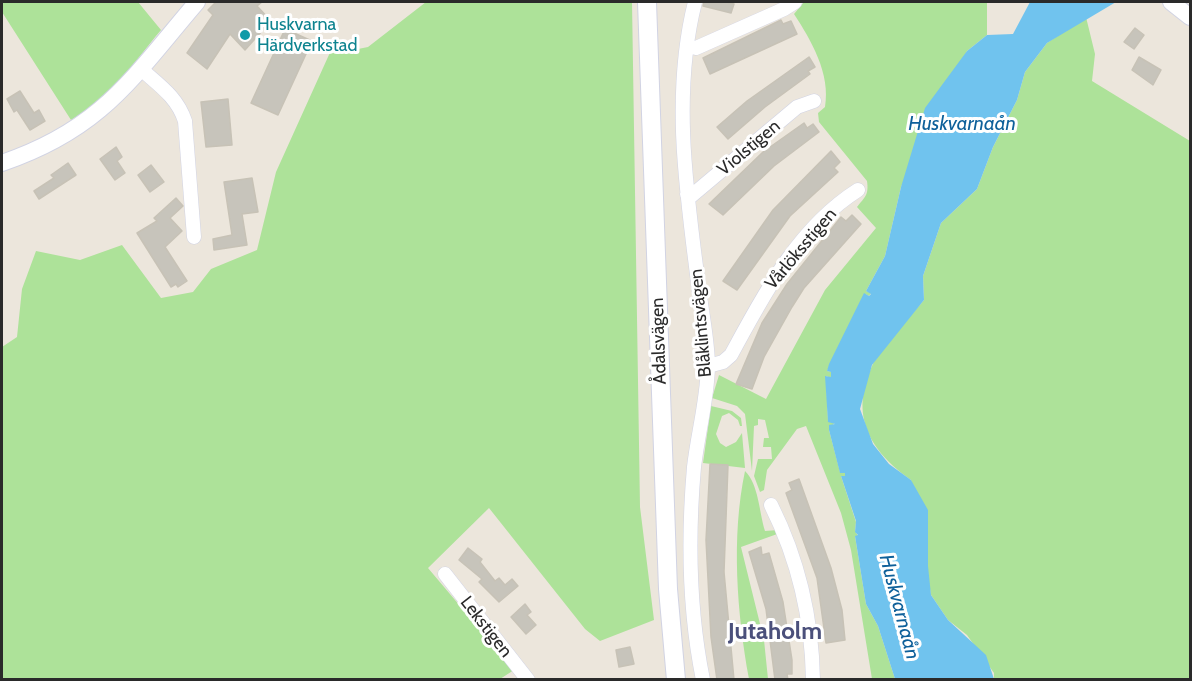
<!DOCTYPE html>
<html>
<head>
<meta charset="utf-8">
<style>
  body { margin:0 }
  #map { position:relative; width:1192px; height:681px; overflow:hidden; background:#ece6dc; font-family:Cabin,sans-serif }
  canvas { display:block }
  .frame { position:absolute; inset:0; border:3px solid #2a2a2a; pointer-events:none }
</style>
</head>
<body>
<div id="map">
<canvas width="1192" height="681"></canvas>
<div class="frame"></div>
</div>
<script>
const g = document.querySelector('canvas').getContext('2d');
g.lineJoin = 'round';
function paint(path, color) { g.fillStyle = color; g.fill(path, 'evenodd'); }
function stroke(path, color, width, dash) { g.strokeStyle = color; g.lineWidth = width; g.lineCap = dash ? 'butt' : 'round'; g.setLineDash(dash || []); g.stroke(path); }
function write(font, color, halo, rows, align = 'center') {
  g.font = font + ' Cabin,sans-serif'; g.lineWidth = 6; g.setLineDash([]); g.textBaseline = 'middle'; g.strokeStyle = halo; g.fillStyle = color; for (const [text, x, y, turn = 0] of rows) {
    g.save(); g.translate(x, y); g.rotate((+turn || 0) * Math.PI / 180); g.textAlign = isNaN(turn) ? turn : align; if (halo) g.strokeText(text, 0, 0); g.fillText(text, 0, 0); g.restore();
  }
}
paint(new Path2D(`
  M2,2H138L161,30C130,67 114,95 71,120L2,12Z
  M426,2H632L640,507L654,620L600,641L585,629L489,508L428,568L514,670L500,679L2,680V347L17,337L22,289L36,251L80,260L122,245L161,298L193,292L211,269L257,250L276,172L337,37L353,50L368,47Z
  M804,2H987V35L967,51L901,187L885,256L866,291L871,293L869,296L865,294L827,371L832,372L831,378L826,376L828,421L835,422L829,430L840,472L845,473V476H841L856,522L855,531L858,536H855L866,604L878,626L895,679H872L851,550L841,513L806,426L797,429L767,470L764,490L760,492L754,476L758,459H772L771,447H763L764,438H769L765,420L758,419V425L754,426L752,471L745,414L737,406L712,398L719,375L766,399L825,290L876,228L857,207C865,197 869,195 867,181L819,122L818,113L825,107C831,74 811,40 794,14Z
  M1086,17L1095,54L1092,81L1190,141V679H994V673L967,635L948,620L931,595L911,480C870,451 849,416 872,366C881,345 908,319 924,300L923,276L941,223L977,189L993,147L1017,100L1025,72L1047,43Z
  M711,406L732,411L741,418L742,426H740L738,420L729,413L722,416L716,434L720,443L726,447L736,442L742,433L745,468L703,463Z
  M745,471C759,485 759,512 765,531L778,530L780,533L741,547L764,640L768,679H749C737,614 731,537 745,471Z`), '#ade299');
paint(new Path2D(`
  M1030,2H1116L1047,43L1025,72L1017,100L993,147L977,189L941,223L923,276L924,300L872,365L860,409L873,444L889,464L911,480L928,510V566L931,595L948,620L986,655L994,679H895L878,626L866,604L855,536L858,535L855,532L856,521L841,476H845V473H840L829,430V425L835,424L828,422L825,376L831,377V372L827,371L829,364L864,293L869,296L871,294L866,291L885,256L901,187L925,108L967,51L987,35L1013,34Z`), '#70c3ee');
const building = new Path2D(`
  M216,2H262L257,6L271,21L245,50L230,34L207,69L187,53L213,15L208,10Z
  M704,2H726L734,4L731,13L703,6Z
  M781,20L783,24L791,21L797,34L710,74L703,58Z
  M1135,28L1144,35L1134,49L1124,42Z
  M285,29L312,41L278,115L251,103Z
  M809,57L815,67L808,71L810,74L765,107L728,139L717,127L747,101Z
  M1139,57L1161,70L1153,85L1132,70Z
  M20,91L34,113L39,110L45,121L30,130L17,110L14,112L7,99Z
  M228,99L232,145L206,147L201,102Z
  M804,123L807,128L813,124L819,132L774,166L723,215L709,204L763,152Z
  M116,147L122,157L117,161L125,173L115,180L100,159Z
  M831,151L840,162L834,168L838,172L790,216L737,290L723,281L773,210Z
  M68,163L76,175L39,199L34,191L54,178L51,175Z
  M151,165L164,182L150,192L138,175Z
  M252,178L258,212L242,214L247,245L214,250L213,239L232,235L224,182Z
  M176,198L183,206L170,218L182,231L165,247L187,281L178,287L176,284L171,287L137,233L157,221L154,218Z
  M852,215L861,224L804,288L792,307L764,357L752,389L736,384L762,323L787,284L841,217L846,221Z
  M710,464L728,465L724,572L734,680H717L711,637L706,540Z
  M799,479L831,568L842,610L845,640L826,643L817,578L786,493L792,490L789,483Z
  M761,547L762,555L769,553L783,602L792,660V674H787L788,680H775L766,609L749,552Z
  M468,548L482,559L480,562L495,581L499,578L505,585L512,579L518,586L499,602L479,582L482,579L459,560Z
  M525,604L531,612L527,615L536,625L526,634L511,617Z
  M630,647L634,664L619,667L616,650Z`);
paint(building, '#c7c4bb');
stroke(building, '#c7c2b6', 1.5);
const minor = new Path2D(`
  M695,2C672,93 686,189 698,282C701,309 708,340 708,367C707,401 698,433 694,467C688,536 689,611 703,680
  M687,46L696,48L784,9L795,2
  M141,69C160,86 177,97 185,121L194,237
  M687,194L690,197L797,107L814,101
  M708,366L723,362L731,355C764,294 798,228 858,190
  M771,505C798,559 812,619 813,680
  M445,574L528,680`);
const tertiary = new Path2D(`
  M1171,2L1190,17
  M2,163C102,129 132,78 197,2`);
const secondary = new Path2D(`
  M647,2L668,589L676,680`);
stroke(minor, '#d1d3e3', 15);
stroke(tertiary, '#d1d3e3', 18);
stroke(secondary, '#d1d3e3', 20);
stroke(minor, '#fff', 14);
stroke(tertiary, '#fff', 16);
stroke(secondary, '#fff', 18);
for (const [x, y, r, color] of [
  [245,35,6,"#0f9aa8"]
]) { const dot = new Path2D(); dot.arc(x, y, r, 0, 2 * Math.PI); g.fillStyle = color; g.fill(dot); stroke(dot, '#fff', 2); }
write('18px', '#0d838f', '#fff', [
  ["Huskvarna",257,25],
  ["Härdverkstad",257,46]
], 'left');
write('18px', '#2a2a2a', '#fff', [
  ["Violstigen",749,148,-40],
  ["Vårlöksstigen",801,249,-50],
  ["Blåklintsvägen",701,323,-95],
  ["Ådalsvägen",659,341,-92],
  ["Lekstigen",486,627,52]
]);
write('italic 20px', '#0e609a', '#fff', [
  ["Huskvarnaån",962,124],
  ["Huskvarnaån",899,607,75]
]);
write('bold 24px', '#4b507b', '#fff', [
  ["Jutaholm",775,632]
]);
</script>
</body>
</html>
